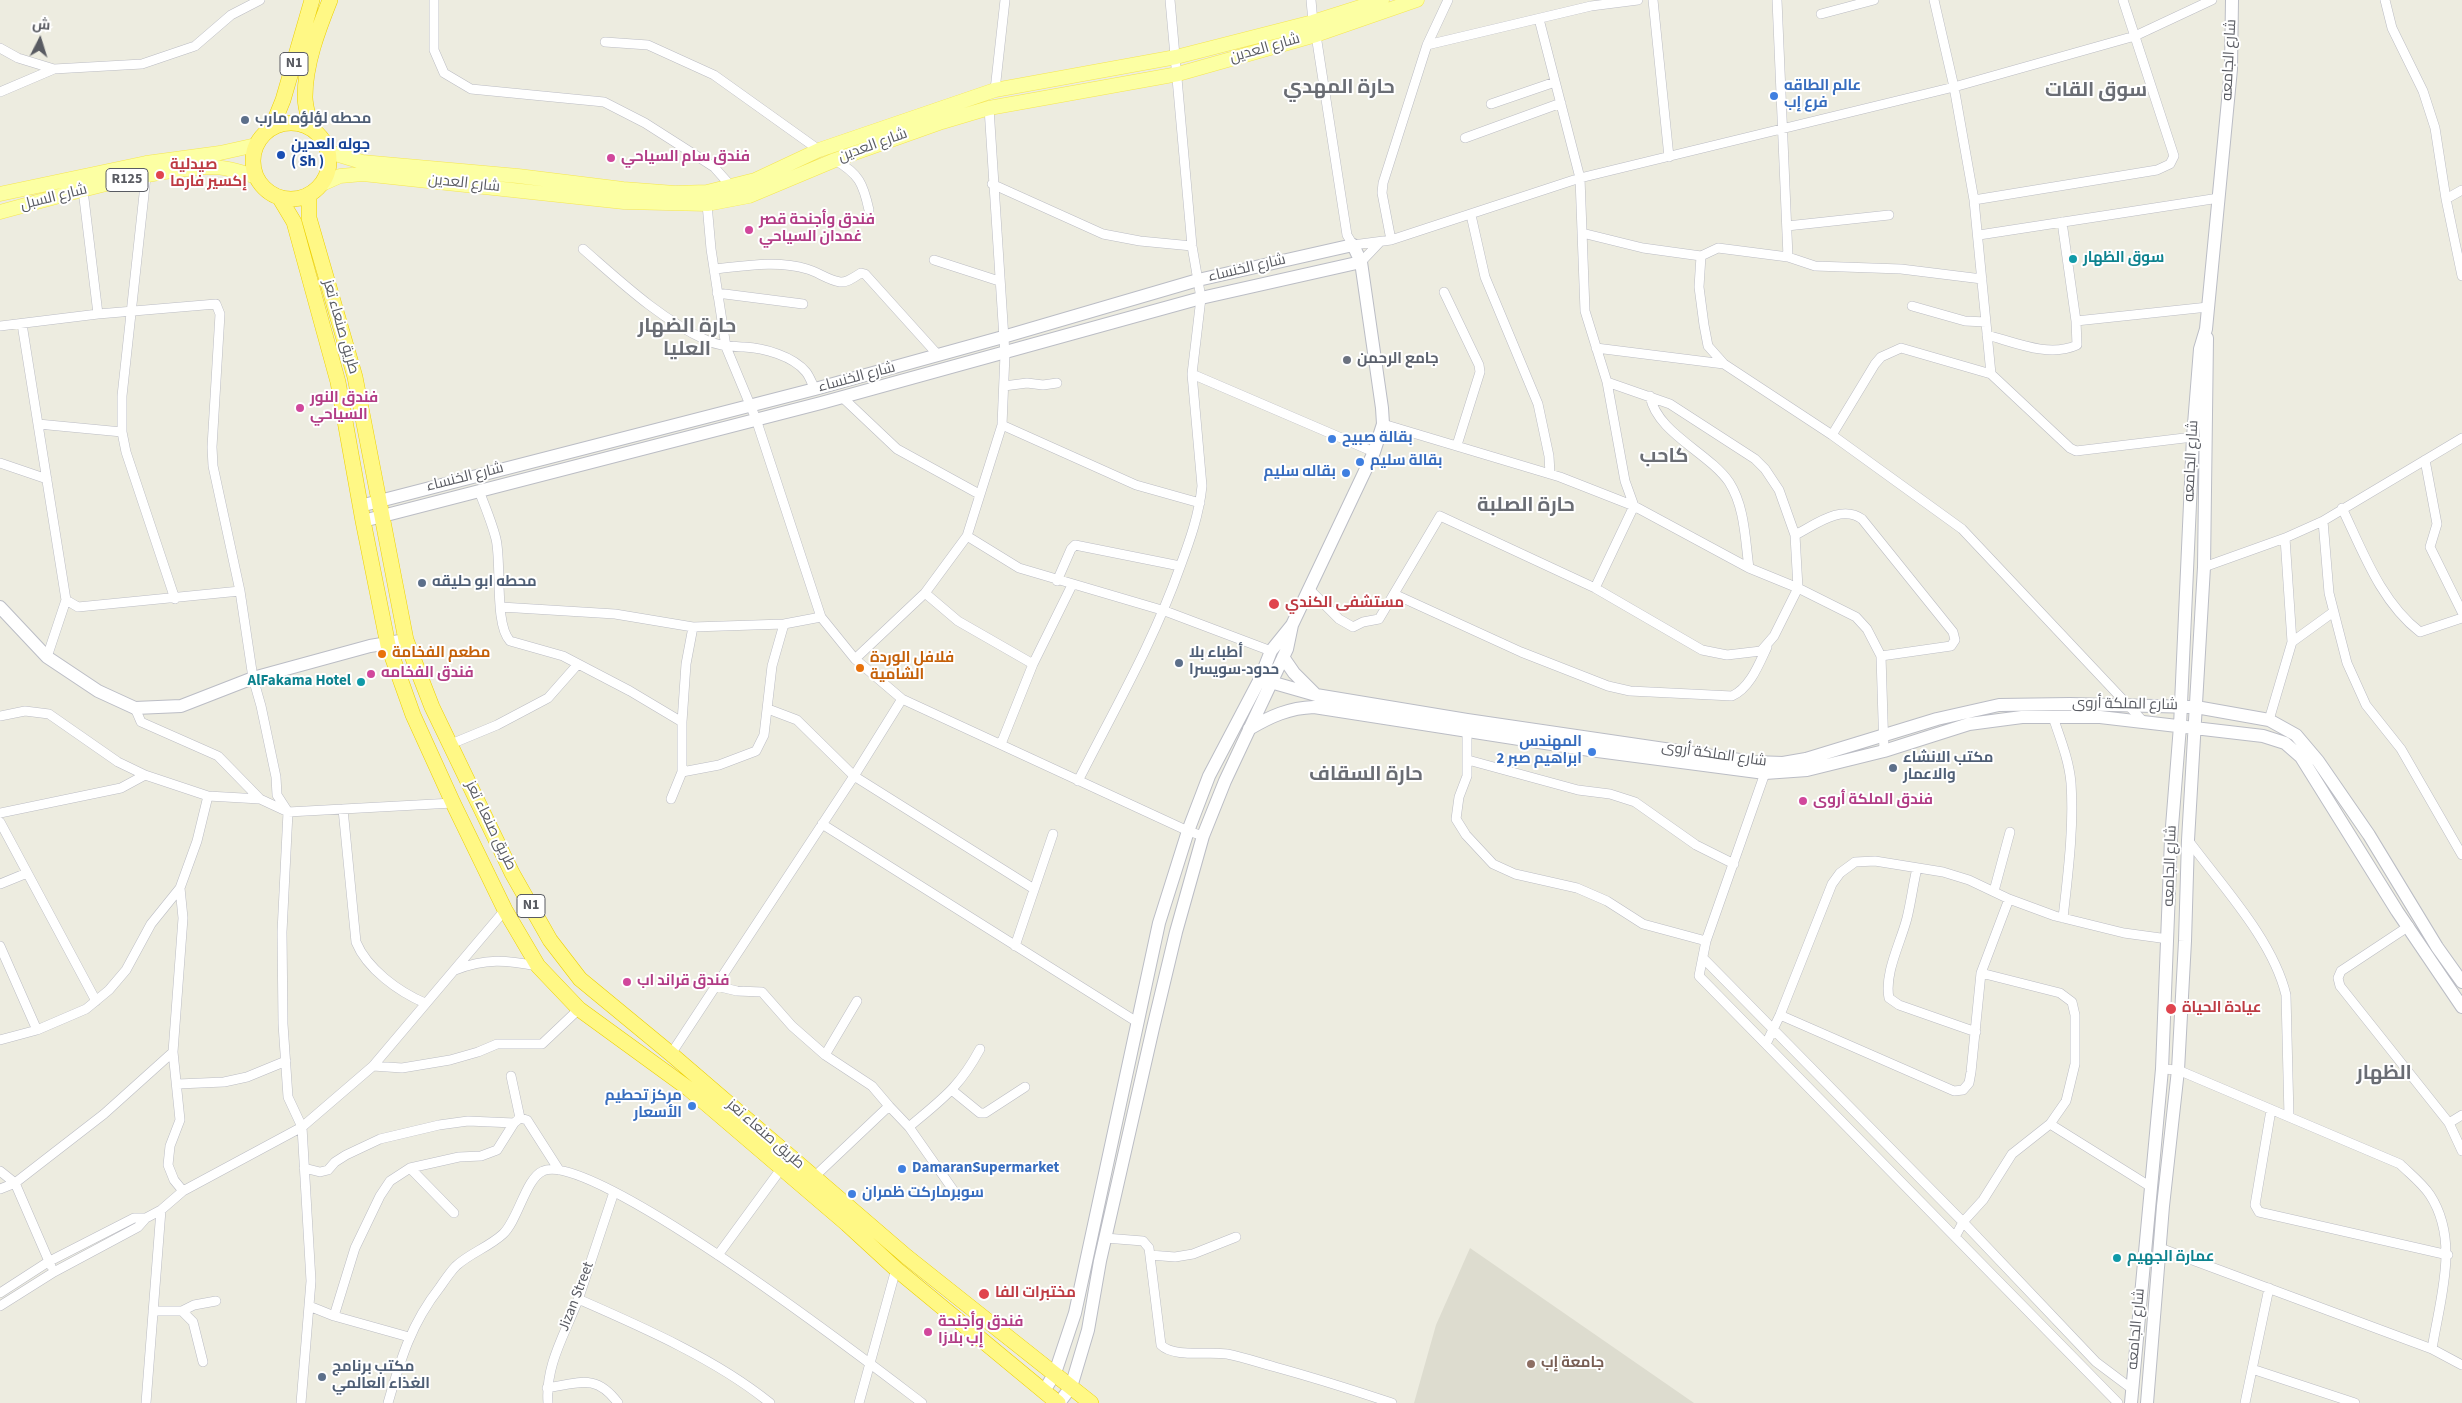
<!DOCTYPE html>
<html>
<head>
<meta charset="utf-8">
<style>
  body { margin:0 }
  #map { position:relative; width:2462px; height:1403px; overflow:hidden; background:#edece0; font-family:"Source Sans 3",Cairo,sans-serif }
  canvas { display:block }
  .north { position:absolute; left:15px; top:15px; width:50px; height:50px; -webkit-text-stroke:4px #fff; paint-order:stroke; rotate:5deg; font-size:14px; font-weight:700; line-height:20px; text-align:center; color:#595b62 }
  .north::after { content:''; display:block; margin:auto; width:18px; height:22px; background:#595b62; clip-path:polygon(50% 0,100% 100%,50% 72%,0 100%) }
</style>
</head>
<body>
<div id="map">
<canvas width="2462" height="1403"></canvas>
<div class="north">ش</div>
</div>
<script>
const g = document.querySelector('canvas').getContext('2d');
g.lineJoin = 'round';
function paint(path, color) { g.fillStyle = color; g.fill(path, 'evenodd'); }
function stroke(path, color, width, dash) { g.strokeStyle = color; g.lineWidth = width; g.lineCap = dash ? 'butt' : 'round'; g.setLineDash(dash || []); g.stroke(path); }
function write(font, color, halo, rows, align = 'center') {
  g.font = font + ' "Source Sans 3",Cairo,sans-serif'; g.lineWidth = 4; g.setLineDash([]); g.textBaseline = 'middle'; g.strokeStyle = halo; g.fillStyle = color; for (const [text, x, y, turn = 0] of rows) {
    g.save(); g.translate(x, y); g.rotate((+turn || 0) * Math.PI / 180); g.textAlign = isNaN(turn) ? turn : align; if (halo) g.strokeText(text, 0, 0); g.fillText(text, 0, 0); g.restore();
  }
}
paint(new Path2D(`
  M1470,1248L1694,1403H1414L1436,1325Z`), '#dddccf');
const street = new Path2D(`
  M434,0V50L444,73L471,89L604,102L645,123L714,167L730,185
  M1311,0L1313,22
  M1653,0L1669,157
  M1777,0L1788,257
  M1934,0L1954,87L1974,200L1991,374
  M2385,0L2392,28L2423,91L2435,128L2446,199L2462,276
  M1821,14L1874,0
  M1539,19L1580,178L1585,311L1607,382L1625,481L1634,506L1595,588
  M1316,35L1347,235L1353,245L1391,240L1580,178L1954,87L2135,36L2212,0
  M605,42L648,45L714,75L819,150
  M1427,45L1591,6L1638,0
  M0,48L18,58L54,69
  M995,90L1005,0
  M0,92L54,69L142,64L195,46L231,15L260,0
  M1491,104L1555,82
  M989,108L1005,354L1002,425L967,536L925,593L958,621L1033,664
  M1465,138L1561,103
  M835,160C859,174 863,183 869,210
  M146,176L122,396V432L126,452L175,599
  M992,184L1103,234L1140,241L1192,246
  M83,190L98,314
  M2446,199L2462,190
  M1974,200L2157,170L2170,164L2174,156L2123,0
  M707,204L711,249L726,347L756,419L821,617L855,659L902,699L1188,831L1203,836
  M1471,215L1485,277L1538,404L1549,456L1550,474
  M1787,226L1889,215
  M1582,233L1643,248L1701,256L1718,248L1788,257L1815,266L1901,269L1982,279
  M1979,235L2219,198
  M1391,240L1382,193L1383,183L1427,45L1448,0
  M583,249C621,282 660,319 706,340C718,346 730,346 744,347C764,348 793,356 806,372C810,377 812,384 815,389
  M1701,256L1699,287L1704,325L1708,346L1724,364L1832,435L1962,529L2142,720
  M934,260L999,281
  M1361,262L1379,243
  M714,269C744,266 778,260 807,269C818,272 828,280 840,282C847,283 854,277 861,273L865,274L938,355
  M1444,292L1479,365L1480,372L1457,445
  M717,293L803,304
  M1912,306L1965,321L1986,322
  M2076,321L2208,307
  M22,324L66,600L78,607L240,591
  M0,326L98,314L216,304L220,314L212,447L213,466L240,591L253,678L261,706L276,777L277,795L288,812
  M1987,335C2014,342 2049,358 2077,345L2076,321L2062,222
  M1596,348L1724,364
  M1192,374L1374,452
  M1004,386L1027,383L1043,385L1057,383
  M1650,396C1657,433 1708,452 1729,482C1745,507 1745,539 1749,568
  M842,397L897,449L979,494
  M38,424L122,432
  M1383,424L1560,477L1634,506L1749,568L1798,588L1856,617L1867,629L1881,656L1884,751
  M1002,425L1136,485L1200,503
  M1832,435L1875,364L1881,357L1901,348L1991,374L2070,448L2076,451L2193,437
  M2425,460L2437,524L2430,547L2462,612
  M0,463L47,479
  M479,491C485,506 492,523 496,539C502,564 494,624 510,641L563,656L630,691L682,722
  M2342,508C2363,552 2381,602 2420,632L2462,618
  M2323,521L2329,593L2347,663L2366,705L2401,749L2462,855
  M1795,535C1815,525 1841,504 1862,519L1953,632L1955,640L1951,646L1881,656
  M967,536L1019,568L1165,611L1271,651
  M2204,567L2285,538L2323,521L2462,438
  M1057,581L1071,549L1075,545L1180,566
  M1309,589L1339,619L1353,627L1363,622L1379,619L1440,516L1595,588L1702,650L1727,655L1761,651L1774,636L1798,588L1795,535L1779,490L1765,469L1755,459L1670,404L1607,382
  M1394,594L1521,652L1608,686L1630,691L1732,696C1750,688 1759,664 1767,647
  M501,607L615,614L693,627L784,624L821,617
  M2292,642L2332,613
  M47,657L66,600
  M855,659L925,593
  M135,708L141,722L218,756L260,799L288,812
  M768,709L797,720L854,776L1034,889
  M0,716L25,711L49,714L118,762L145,775L208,796L260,799
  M2053,717C2060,738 2069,760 2071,783C2074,828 2068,873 2063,918
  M2269,720L2292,642L2285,538
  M1467,731V776L1459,797L1456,819L1466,835L1493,864L1515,874L1577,888L1607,901L1643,924L1706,941
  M451,744L497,725L548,698L578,664
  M1001,744L1033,664L1072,585
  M1468,760L1578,790L1610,794L1635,802L1696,845L1734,864
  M682,772L719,765L756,751L764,735L772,666L784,624
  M1765,773L1706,941L1699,976L2118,1403
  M1078,781C1114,710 1154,641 1180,567C1190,540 1199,515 1202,486L1192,374L1201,298L1192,246L1170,0
  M671,799L682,772V722L686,664L693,627
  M343,809L356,942C367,969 399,992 425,1003
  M0,813L121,788L145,775
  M0,822L96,1001
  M822,824L1137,1022
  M2188,840C2222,886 2273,940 2286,995L2289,1117
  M1917,868C1913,885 1911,902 1907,918C1901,942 1884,973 1889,998L1899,1005L1976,1032
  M0,884L27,873
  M180,888L183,918L173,1052L180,1120L170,1146L168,1165L174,1180L183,1191
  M1994,891L2010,832
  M2409,926L2341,971L2338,978L2340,986L2449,1123L2462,1151
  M0,946L37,1030
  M1015,946L1053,834
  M1703,958L1963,1222L2096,1362L2132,1389
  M455,970C486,958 506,960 538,966
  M716,986L737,991L762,992L792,1026L825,1055L872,1086L889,1106L814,1177
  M1780,1015L1954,1091L1963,1090L1969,1083L1971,1072L1981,973L2009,899
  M0,1040L37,1030L86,1009L109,990L126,970L151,924L180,888L197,841L208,796
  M1766,1044L1780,1015L1832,884L1840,873L1855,862L1875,861L1943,872L1969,880L2009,899L2055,916L2124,933L2168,939
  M671,1054L854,776L902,699
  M825,1055L857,1001
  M373,1066L402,1068L450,1060L478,1052L497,1044H542L579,1009
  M2162,1069L2178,1070L2400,1164C2410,1174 2422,1183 2430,1195C2460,1241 2440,1298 2432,1349
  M511,1076L520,1118
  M178,1084L224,1082L247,1077L286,1061
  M953,1091L980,1113H985L1025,1087
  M889,1106L909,1127L956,1194
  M2271,1110L2255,1205L2259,1212L2448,1255
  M2449,1123L2462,1115
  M2050,1124L2151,1187
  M909,1127C942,1099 959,1088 980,1049
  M304,1168L320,1172L328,1170L335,1162L346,1155L380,1139L439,1125L468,1121L514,1123L520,1118L527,1120L559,1170
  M410,1168L454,1213
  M0,1171L15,1183L51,1266
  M0,1189L15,1183L104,1114L173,1052
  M1955,1237L1963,1222L1983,1200L2012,1154L2050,1124L2066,1101L2075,1064V1015L2072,1002L2060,993L1981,973
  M1105,1238L1143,1241L1149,1248L1161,1345C1174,1358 1208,1351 1227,1354C1243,1357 1260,1363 1275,1367C1315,1378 1353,1390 1392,1403
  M2160,1248L2432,1349L2462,1365
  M718,1255L781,1169
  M1150,1255L1175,1257L1193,1254L1236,1237
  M0,1293L48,1262L134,1218H146L161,1210L183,1191L302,1127L373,1066L505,910
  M578,1299C642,1327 716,1359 770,1403
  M0,1306L54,1272L138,1227L146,1218
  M309,1306L334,1316L409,1337
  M153,1311H182L194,1305L216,1301
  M182,1311L193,1322L203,1362
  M334,1316L355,1248L380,1196L390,1181L410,1168L459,1157L481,1156L497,1150L514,1123
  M2252,1369L2355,1403
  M547,1388C579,1383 596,1373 618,1403
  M146,1403L161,1210
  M301,1403L311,1281L302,1127L288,1097L283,1024L282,932L288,812L453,803
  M388,1403C401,1358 411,1324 440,1287C445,1280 450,1272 456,1266C470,1253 489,1247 503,1234C518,1220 526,1178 543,1171C592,1149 872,1365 922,1403
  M548,1403C545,1364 566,1333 579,1297C591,1262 602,1227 614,1192
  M859,1403L896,1269
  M2245,1403L2269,1288`);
const secondary = new Path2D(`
  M360,506L815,389L1003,337L1198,280L1353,245L1361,262L1382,408L1383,424L1374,452L1292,625L1287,649L1225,781L1203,836L1176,932L1153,1028L1100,1261L1088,1330L1071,1387L1059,1403
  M363,521L821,403L1201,298L1361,262
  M0,607L47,657L98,691L135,708L181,706L253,678L370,646L406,640
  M1283,657L1294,673L1316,695
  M1260,679L1316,695L1467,720L1753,762L1783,763L1806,759L1937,719L1999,705L2070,704L2196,707L2269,720L2296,735L2318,761L2369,835L2437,947L2462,982
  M1249,729C1271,716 1289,708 1314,707L1590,750L1765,773L1807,770L1884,751L1969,724L2022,717H2100L2263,736L2285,743L2301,757L2397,911L2462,1007
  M1044,1391L1055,1373L1075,1313L1159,923L1188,831L1209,776L1260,679L1271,651L1292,625
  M2131,1403L2162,1069L2171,839L2180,726L2193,437L2200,349L2206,329L2231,69L2232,0
  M2147,1403L2163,1206L2178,1070L2185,941L2188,840L2204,567L2207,338`);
const primary = new Path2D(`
  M329,152L362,162L518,176L623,189L675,193L707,192L755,180L819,150L995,90L1176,57L1313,22L1382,0
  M322,184L340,176L363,174L624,202L707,204L749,196L835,160L942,122L989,108L1178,74L1316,35L1417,0
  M0,194L146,163L220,153L256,145
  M0,212C65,195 144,170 211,167C227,167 242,172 256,177`);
const highway = new Path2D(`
  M253 161a38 38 0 1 1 76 0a38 38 0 1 1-76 0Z
  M272,127L283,100L312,0
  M311,128C309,118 305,107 305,97C305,64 318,30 330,0
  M309,195V218L355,377L406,640L432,707L512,873L550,940L580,979L671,1054L907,1257L1091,1403
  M279,197L294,222L338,382L363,521L388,645L413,715L453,803L505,910L538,966L579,1009L689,1089L847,1224L896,1269L1058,1403`);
stroke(street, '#bbbcc3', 10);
stroke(secondary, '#bbbdc5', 14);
stroke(primary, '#f5e651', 15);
stroke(highway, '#edd000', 16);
stroke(street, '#fff', 9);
stroke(secondary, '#fff', 12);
stroke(primary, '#fcffa3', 14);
stroke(highway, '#fff885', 15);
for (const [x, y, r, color] of [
  [1774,96,5,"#3f7fe0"],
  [245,120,5,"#5c6f8a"],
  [281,155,5,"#1a4fb4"],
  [611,158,5,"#d1479c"],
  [160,175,5,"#e0444e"],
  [749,230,5,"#d1479c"],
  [2073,259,5,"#0f9aa8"],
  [1347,360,5,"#6b7280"],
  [300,408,5,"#d1479c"],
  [1332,439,5,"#3f7fe0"],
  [1360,462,5,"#3f7fe0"],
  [1346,473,5,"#3f7fe0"],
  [422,583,5,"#5c6f8a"],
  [1274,604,6,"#e0444e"],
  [382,654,5,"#e8710a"],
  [1179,663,5,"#5c6f8a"],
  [860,668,5,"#e8710a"],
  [371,674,5,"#d1479c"],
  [361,682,5,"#0f9aa8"],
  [1592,752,5,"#3f7fe0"],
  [1893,768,5,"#5c6f8a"],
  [1803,801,5,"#d1479c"],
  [627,982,5,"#d1479c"],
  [2171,1009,6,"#e0444e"],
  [692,1106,5,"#3f7fe0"],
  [902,1169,5,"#3f7fe0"],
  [852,1194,5,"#3f7fe0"],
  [2117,1258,5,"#0f9aa8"],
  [984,1294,6,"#e0444e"],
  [928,1332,5,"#d1479c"],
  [1531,1364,5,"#8d6e63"],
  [322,1377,5,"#5c6f8a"]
]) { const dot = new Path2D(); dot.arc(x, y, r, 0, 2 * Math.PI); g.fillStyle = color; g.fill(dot); stroke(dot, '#fff', 2); }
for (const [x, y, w] of [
  [294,64,28],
  [127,180,42],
  [531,906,28]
]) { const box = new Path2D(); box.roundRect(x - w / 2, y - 11.5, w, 23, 4); g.fillStyle = '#fff'; g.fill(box); stroke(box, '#595b62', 1); }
write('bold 14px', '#595b62', null, [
  ["N1",294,64],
  ["R125",127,180],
  ["N1",531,906]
]);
write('15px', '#595b62', '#fff', [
  ["شارع العدين",1265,49,-16],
  ["شارع الجامعه",2230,60,-87],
  ["شارع العدين",873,146,-20],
  ["شارع العدين",464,184,6],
  ["شارع السبل",54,198,-14],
  ["شارع الخنساء",1247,269,-13],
  ["طريق صنعاء تعز",340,327,74],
  ["شارع الخنساء",857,378,-15],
  ["شارع الجامعه",2192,461,-87],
  ["شارع الخنساء",465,478,-14],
  ["شارع الملكة أروى",2125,705,1],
  ["شارع الملكة أروى",1714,755,8],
  ["طريق صنعاء تعز",490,826,64],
  ["شارع الجامعه",2171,866,-88],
  ["طريق صنعاء تعز",765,1135,41],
  ["Jizan Street",577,1297,-69],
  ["شارع الجامعه",2137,1329,-85]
]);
write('bold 15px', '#366cbe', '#fff', [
  ["عالم الطاقه",1784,87],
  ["فرع إب",1784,104],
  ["بقالة صبيح",1342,439],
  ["بقالة سليم",1370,462],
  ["بقاله سليم",1336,473,"right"],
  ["المهندس",1582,743,"right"],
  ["ابراهيم صبر 2",1582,760,"right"],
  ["مركز تحطيم",682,1097,"right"],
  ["الأسعار",682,1114,"right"],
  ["DamaranSupermarket",912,1169],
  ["سوبرماركت ظمران",862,1194]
], 'left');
write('bold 15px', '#4e5e75', '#fff', [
  ["محطه لؤلؤه مارب",255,120],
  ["محطه ابو حليقه",432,583],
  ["أطباء بلا",1189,654],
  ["حدود-سويسرا",1189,671],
  ["مكتب الانشاء",1903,759],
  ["والاعمار",1903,776],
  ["مكتب برنامج",332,1368],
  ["الغذاء العالمي",332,1385]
], 'left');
write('bold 15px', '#164399', '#fff', [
  ["جوله العدين",291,146],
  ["( Sh )",291,163]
], 'left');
write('bold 15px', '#b23c85', '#fff', [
  ["فندق سام السياحي",621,158],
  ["فندق وأجنحة قصر",759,221],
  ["غمدان السياحي",759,238],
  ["فندق النور",310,399],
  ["السياحي",310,416],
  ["فندق الفخامه",381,674],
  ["فندق الملكة أروى",1813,801],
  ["فندق قراند اب",637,982],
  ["فندق وأجنحة",938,1323],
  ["إب بلازا",938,1340]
], 'left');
write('bold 15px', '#be3a42', '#fff', [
  ["صيدلية",170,166],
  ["إكسير فارما",170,183],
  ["مستشفى الكندي",1285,604],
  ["عيادة الحياة",2182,1009],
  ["مختبرات الفا",995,1294]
], 'left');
write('bold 15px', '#0d838f', '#fff', [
  ["سوق الظهار",2083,259],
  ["AlFakama Hotel",351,682,"right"],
  ["عمارة الجهيم",2127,1258]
], 'left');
write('bold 15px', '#5b616d', '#fff', [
  ["جامع الرحمن",1357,360]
], 'left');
write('bold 15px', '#c56008', '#fff', [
  ["مطعم الفخامة",392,654],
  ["فلافل الوردة",870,659],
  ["الشامية",870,676]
], 'left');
write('bold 15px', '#785e54', '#fff', [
  ["جامعة إب",1541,1364]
], 'left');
write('bold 20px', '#6a6d74', '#fff', [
  ["حارة المهدي",1339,89],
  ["سوق القات",2096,92],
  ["حارة الضهار",687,328],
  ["العليا",687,351],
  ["كاحب",1664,458],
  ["حارة الصلبة",1526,507],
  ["حارة السقاف",1366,776],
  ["الظهار",2384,1075]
]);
</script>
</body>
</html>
